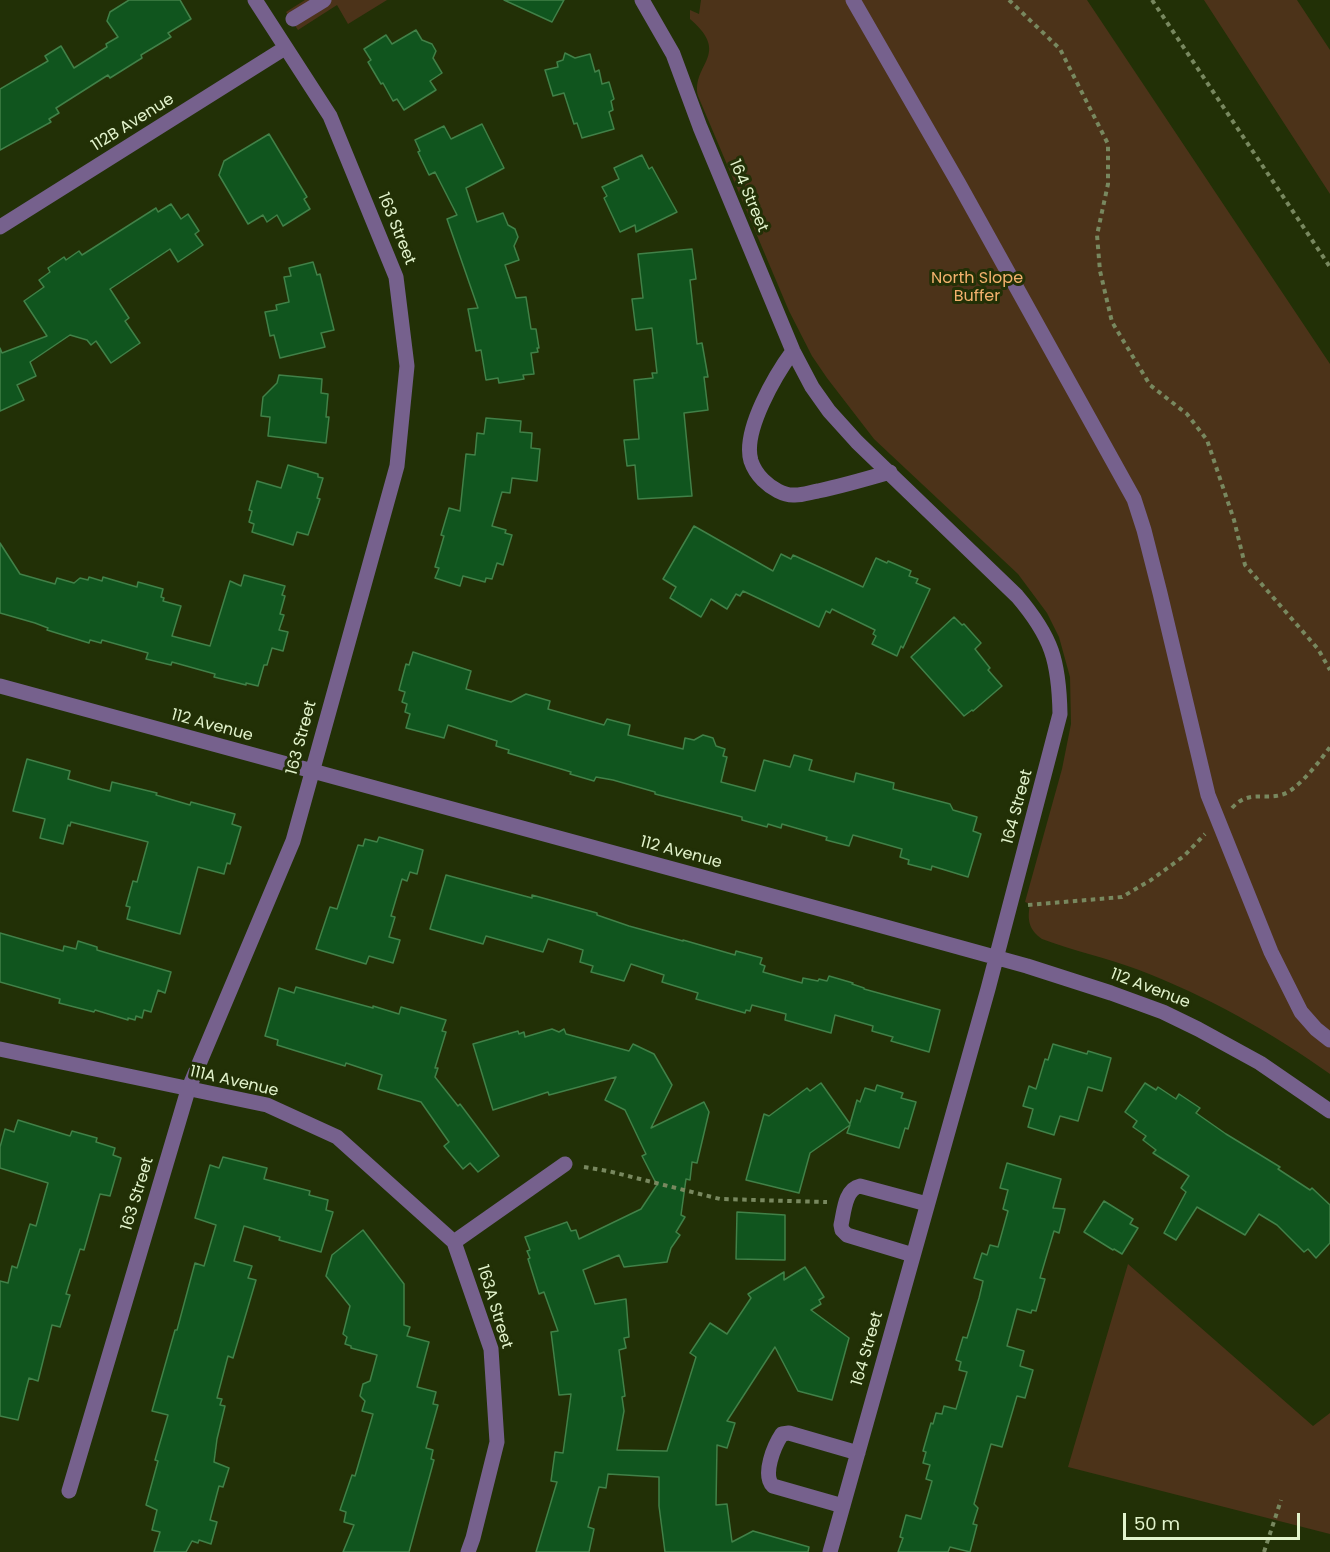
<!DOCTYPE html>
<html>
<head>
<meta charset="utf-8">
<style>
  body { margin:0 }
  #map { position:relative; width:1330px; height:1552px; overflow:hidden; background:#223006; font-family:Poppins,sans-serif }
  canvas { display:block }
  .scale { position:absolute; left:1123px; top:1513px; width:177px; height:27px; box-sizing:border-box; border:3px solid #e2f3cc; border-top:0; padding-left:8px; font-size:18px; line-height:21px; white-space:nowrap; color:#e2f3cc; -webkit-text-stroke:4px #223006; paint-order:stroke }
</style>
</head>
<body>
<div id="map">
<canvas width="1330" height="1552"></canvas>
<div class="scale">50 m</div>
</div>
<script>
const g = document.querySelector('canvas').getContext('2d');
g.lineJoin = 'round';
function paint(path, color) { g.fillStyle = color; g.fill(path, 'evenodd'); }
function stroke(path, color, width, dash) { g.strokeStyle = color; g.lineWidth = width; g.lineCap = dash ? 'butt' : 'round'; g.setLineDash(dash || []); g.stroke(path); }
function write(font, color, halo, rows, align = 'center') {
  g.font = font + ' Poppins,sans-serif'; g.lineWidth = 6; g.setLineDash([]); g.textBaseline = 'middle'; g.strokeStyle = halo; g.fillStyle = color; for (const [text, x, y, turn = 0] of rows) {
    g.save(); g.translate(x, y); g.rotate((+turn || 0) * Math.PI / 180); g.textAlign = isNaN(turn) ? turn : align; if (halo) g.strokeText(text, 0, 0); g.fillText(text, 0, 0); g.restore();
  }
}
paint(new Path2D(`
  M305,0H387L348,24L337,5L298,30L286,12Z
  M701,0H1087L1330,364V1074C1271,1032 1207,996 1139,970C1107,958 1074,951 1042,939C1029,930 1027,920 1030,904L1025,902L1062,769L1071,724L1070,677L1059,637L1047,613L1018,574L874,439L827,378L812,356L789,311L698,96C691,64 732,55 690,19V10L699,14Z
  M1204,0H1297L1330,50V194Z
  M1128,1264L1313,1426L1330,1413V1534L1068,1467Z`), '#4c3319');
const building = new Path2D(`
  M129,0H180L191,19L168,33L171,37L141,55L142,58L110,78L108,75L56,108L59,113L49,119L51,122L0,150V89L48,61L45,56L61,46L74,68L107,47L106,44L118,37L107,21L110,12Z
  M504,0H564L552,22Z
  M416,30L422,40L432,44L436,51L433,58L442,73L430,81L436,90L404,110L397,99L393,101L383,83L381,84L368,62L371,60L364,49L386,35L392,44Z
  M565,53L575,58L590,54L595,72L599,70L602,84L609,82L614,99L611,101L613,110L609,112L614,129L582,138L577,123L574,124L564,93L553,96L545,70L558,67L557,62L563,60Z
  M482,124L504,168L466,188L477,222L503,213L508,225L515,229L518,237L514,246L519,260L505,265L516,298L526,297L531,329H536L539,348H537L538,352L531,353L534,374L523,375L524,379L499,383L498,378L486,380L481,350L476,351L468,309L478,308L447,219L457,215L435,172L429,175L418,152L420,151L415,140L444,126L451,139Z
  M269,134L307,197L304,199L310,209L283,226L277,215L267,222L263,215L248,224L219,175L224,161Z
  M642,155L649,169L652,167L677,212L636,232L635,225L620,232L604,198L607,196L602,187L619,179L614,168Z
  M171,204L181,219L188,214L199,231L195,234L203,245L178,262L170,249L110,289L129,318L125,321L140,343L111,363L96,341L91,345L87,340L70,335L30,362L36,376L17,385L24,400L0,411V348L2,353L47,336L24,301L44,287L39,280L50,272L48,268L64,257L66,260L79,251L82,255L156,208L158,212Z
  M692,249L696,279L690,280L697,344L702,343L708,377H704L708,410L684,413L692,496L638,499L635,465L627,466L624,440L639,439L634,380L653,378L652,373H657L652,328L636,330L632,299L643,298L638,254Z
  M313,262L317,275L320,274L334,330L321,333L325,347L280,358L274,335L270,336L265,312L277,310L276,305L289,302L284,277L291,276L289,268Z
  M279,375L322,379L321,393L328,394L326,417H329L326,443L268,436L270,417L261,416L263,397L277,383Z
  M486,418L521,421L520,432L532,433L531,448L540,449L537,481L512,478L510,493L502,492L492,526L506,530L505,533L512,535L503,565L497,563L492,579L486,578L485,582L463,576L460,586L435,578L439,568L435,567L444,536L441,535L449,508L460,511L466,454L475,455L477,433L484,434Z
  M288,465L318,474V477L323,478L317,498L320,499L308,535L297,532L293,545L252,532L254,524L249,522L252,511L249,510L257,481L281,488Z
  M694,526L773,571L781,554L791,559L793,555L863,587L876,558L887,563L888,561L911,571L909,576L918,579L916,583L930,589L903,648L901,646L897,656L872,644L876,636L873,634L875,630L832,609L830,613L826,611L819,627L743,591L740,596L736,594L727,609L711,599L701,617L670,598L676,587L663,579Z
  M0,543L20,574L55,584L57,578L74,583L80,578L88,580L89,577L102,581L103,577L137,587L138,582L163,589L161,597L164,598L163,601L181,606L172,636L210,646L230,581L241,586L244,575L285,586L282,595L285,596L280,614L284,615L279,630L288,632L283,651L272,648L267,665H264L258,686L246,683V685L214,677L215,674L172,662L171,665L146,659L148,653L102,640L101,643L90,640L89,643L47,630L48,628L35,623L0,613Z
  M954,617L962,625L964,624L981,643L975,649L990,668L988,670L1002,686L973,711L972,710L964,716L911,657Z
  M413,652L471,671L466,689L511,702L526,694L550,701L548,709L604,725L607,719L630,725L628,735L683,749L685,738L694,740L703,735L713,738L716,746L725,749L723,756L727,757L721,782L755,791L764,760L790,767L794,755L812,760L809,770L854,782L856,773L894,783L893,789L950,804L953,810L977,817L973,831L981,834L968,877L932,866L931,870L908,864L909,860L900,857L902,849L853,835L849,846L826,840L827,837L782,824L781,828L768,824L767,827L742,820V817L655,794V792L613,780L596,777L594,781L570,774L571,772L508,753L509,750L496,746L497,741L448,725L444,738L406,728L410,714L405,712L407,704L402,702L405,692L399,690L406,664L409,665Z
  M27,759L70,771L68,779L102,789L110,791L112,782L157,793L156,795L190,805L191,802L235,814L232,824L241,827L230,864L227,863L224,874L198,867L180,934L127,919L130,907L126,906L133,881L137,882L148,842L71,822L70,826L68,825L63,844L40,838L45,819L13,811Z
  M379,837L423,850L417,874L410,872L407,881L402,879L391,916L395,917L389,937L400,940L393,963L369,956L366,964L316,949L330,907L337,909L358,845L363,846L365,839L377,842Z
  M446,875L532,898V895L597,913V915L629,926L683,941V940L735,955L736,951L762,958L760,964L765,966L763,972L802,983L803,978L818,981L819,979L827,981L829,976L853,983L852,984L864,988V989L940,1010L929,1052L891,1041L893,1037L872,1031L873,1026L835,1015L831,1033L785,1020L786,1014L752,1005L750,1011L746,1010L745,1013L696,999L698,993L662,982L664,975L631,964L624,981L591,972L593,966L580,962L583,950L548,939L543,952L486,936L483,944L430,929Z
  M0,933L63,951L64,946L76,949L78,941L97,947V950L171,972L165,993L158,990L151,1012L144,1010L142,1018L136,1016L135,1020L128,1018V1020L95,1010L94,1012L59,1003L60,999L0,982Z
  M296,987L373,1008V1006L399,1014L401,1007L446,1020L442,1031L446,1032L435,1068H438L435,1077L458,1106L460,1104L499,1156L478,1172L470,1163L463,1169L444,1146L449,1142L421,1102L378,1089L382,1075L346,1063L345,1066L277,1045L278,1040L265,1036L279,988L294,993Z
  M552,1029L559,1032L564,1029L566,1034L629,1051L633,1044L654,1054L672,1085L651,1128L704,1102L709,1112L697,1163L692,1162L690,1180L686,1179L681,1215L685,1217L676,1232L680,1235L671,1248L667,1262L624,1267L619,1255L583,1270L595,1304L626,1299L629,1337L624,1338L626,1348L619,1350L625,1396L622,1397L624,1411L617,1450L667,1451L696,1357L690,1353L710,1323L727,1334L751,1298L748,1294L784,1272V1280L805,1267L824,1297L819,1300L821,1304L811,1310L849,1338L832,1400L798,1391L775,1347L727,1421L735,1423L727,1448L717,1445L716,1505L727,1504L732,1542L753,1531L809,1547L808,1552H665L659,1506V1477L608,1474L606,1488L599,1487L588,1527L594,1529L589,1552H536L557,1482L551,1481L555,1452L563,1453L571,1394L559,1395L551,1332L558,1331L544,1292L539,1294L528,1259L530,1258L527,1251L530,1250L525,1237L567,1222L571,1231L576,1230L579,1239L641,1209L657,1185L642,1156L646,1154L625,1110L605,1100L616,1077L549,1095L548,1092L493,1110L473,1044L518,1031L519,1034L524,1032L525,1037Z
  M1053,1044L1087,1054L1088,1051L1111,1058L1102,1091L1088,1087L1078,1121L1060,1116L1054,1135L1028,1127L1033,1109L1023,1106L1029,1086L1036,1089L1045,1059L1048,1060Z
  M821,1083L850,1124L857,1100L860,1102L865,1088L875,1091L877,1085L903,1093L901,1098L916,1102L908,1129L905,1128L899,1148L847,1133L850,1125L810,1153L799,1193L746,1180L764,1114L769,1116L807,1088L810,1091Z
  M1145,1083L1156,1090L1158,1087L1176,1099L1179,1094L1200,1108L1196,1113L1226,1134L1280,1167L1278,1169L1310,1190L1312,1188L1330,1205V1243L1316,1258L1308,1249L1304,1252L1277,1225L1259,1214L1245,1235L1197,1207L1176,1240L1164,1233L1186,1192L1181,1188L1189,1176L1153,1153L1156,1150L1143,1140L1146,1136L1133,1127L1137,1121L1125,1112Z
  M18,1120L70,1136L72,1131L97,1138L96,1142L115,1148L113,1155L121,1158L110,1196L100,1194L84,1250L80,1249L66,1294L70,1295L60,1327L52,1325L38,1381L29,1378L18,1420L0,1416V1281L8,1283L12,1266L17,1268L30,1224L36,1226L48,1183L0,1168V1147L5,1129L14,1132Z
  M223,1157L267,1168L264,1179L310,1191L309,1195L328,1200L326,1210L333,1212L321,1252L279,1240L280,1237L244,1226L234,1261L252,1266L248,1278L256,1280L233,1358L228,1356L217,1398L222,1399L220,1405L225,1406L217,1439L214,1462L229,1468L223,1487L219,1486L210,1520L217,1522L211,1544L199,1540L198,1543L192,1541L186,1552H154L160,1532L152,1530L157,1510L146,1505L158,1461L155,1460L168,1415L152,1411L175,1330H177L195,1263L204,1266L216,1225L195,1218L210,1165L219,1168Z
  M1007,1163L1061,1179L1053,1208L1065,1209L1059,1233L1054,1231L1040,1278L1045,1279L1036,1311L1032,1310L1031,1313L1017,1309L1007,1346L1024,1351L1020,1366L1033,1370L1025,1398L1017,1396L1002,1447L991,1444L974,1504L978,1508L973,1524L977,1525L970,1552L950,1547L948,1552H898L903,1538L900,1537L906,1515L921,1519L932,1481L926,1479L930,1465L923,1463L926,1452L923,1451L931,1423L933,1424L936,1413L942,1414L944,1406L956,1409L967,1372L959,1370L961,1362L956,1360L963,1337L967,1338L979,1298L983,1281L974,1278L982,1253L987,1255L990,1245L998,1247L1008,1211L1003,1209L1008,1190L1000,1188Z
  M1104,1201L1133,1219L1130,1224L1138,1228L1122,1254L1114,1249L1113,1250L1084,1232Z
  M737,1212L785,1215V1260L736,1259Z
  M363,1230L404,1284V1325L410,1327L407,1336L429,1342L417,1387L436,1392L433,1404L438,1405L426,1448L433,1450L431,1459L434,1460L409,1552H343L354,1525L344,1522L346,1512L340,1510L352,1475L355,1476L373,1414L362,1411L365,1401L360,1396L363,1384L370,1381L377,1355L351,1348V1346L345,1344L347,1337L343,1334L350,1306L326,1276L332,1255Z`);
paint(building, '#10551e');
stroke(building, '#418148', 1.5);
stroke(new Path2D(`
  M1009,0L1060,49L1108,144V184L1097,235L1100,271L1112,322L1150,385L1187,414L1207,440L1234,520L1245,565L1318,649L1330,670
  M1152,0L1330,267
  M1232,808C1249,789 1264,801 1284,794C1299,788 1320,761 1330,747
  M1028,905L1122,897L1151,880L1184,856L1205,834
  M584,1167L608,1171L720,1199L827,1202
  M1264,1552L1281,1500`), '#78885f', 4, [4.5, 4.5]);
stroke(new Path2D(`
  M642,0L673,54L700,127L793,351L812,387L829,411L857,442L1017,596C1052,637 1059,661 1060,714L988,989L830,1552
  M853,0L959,184L1134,499L1144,530L1160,593L1208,795L1271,952L1301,1012L1316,1029L1330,1040
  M293,19L324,0
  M0,227L285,48
  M793,351C776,374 742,431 751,461C753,467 758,475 763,480C771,488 784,496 795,495C803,495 811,492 818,491C842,486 866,479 890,472
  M0,686L875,924L1027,966L1111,993L1163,1012L1198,1029L1260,1063L1330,1111
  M0,1049L267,1105L337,1137L454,1242L491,1349L497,1442L473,1538L468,1552
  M454,1242L565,1164
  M913,1255L847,1235L842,1230L841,1225C844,1212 845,1189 860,1186L927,1204
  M69,1491L188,1090L293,841L397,466L407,366L396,277L330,116L255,0
  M843,1506L773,1486C762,1475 774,1446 782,1434L789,1433L858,1453`), '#76618d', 15);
write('16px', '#e2f3cc', '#223006', [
  ["112B Avenue",133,123,-32],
  ["164 Street",748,196,67],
  ["163 Street",396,229,68],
  ["112 Avenue",212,726,15],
  ["163 Street",302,738,-75],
  ["164 Street",1018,807,-75],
  ["112 Avenue",681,853,15],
  ["112 Avenue",1150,989,21],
  ["111A Avenue",234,1082,13],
  ["163 Street",138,1194,-73],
  ["163A Street",494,1307,73],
  ["164 Street",868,1349,-74]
]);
write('16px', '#f2b16d', '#223006', [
  ["North Slope",977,279],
  ["Buffer",977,297]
]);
</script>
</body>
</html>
